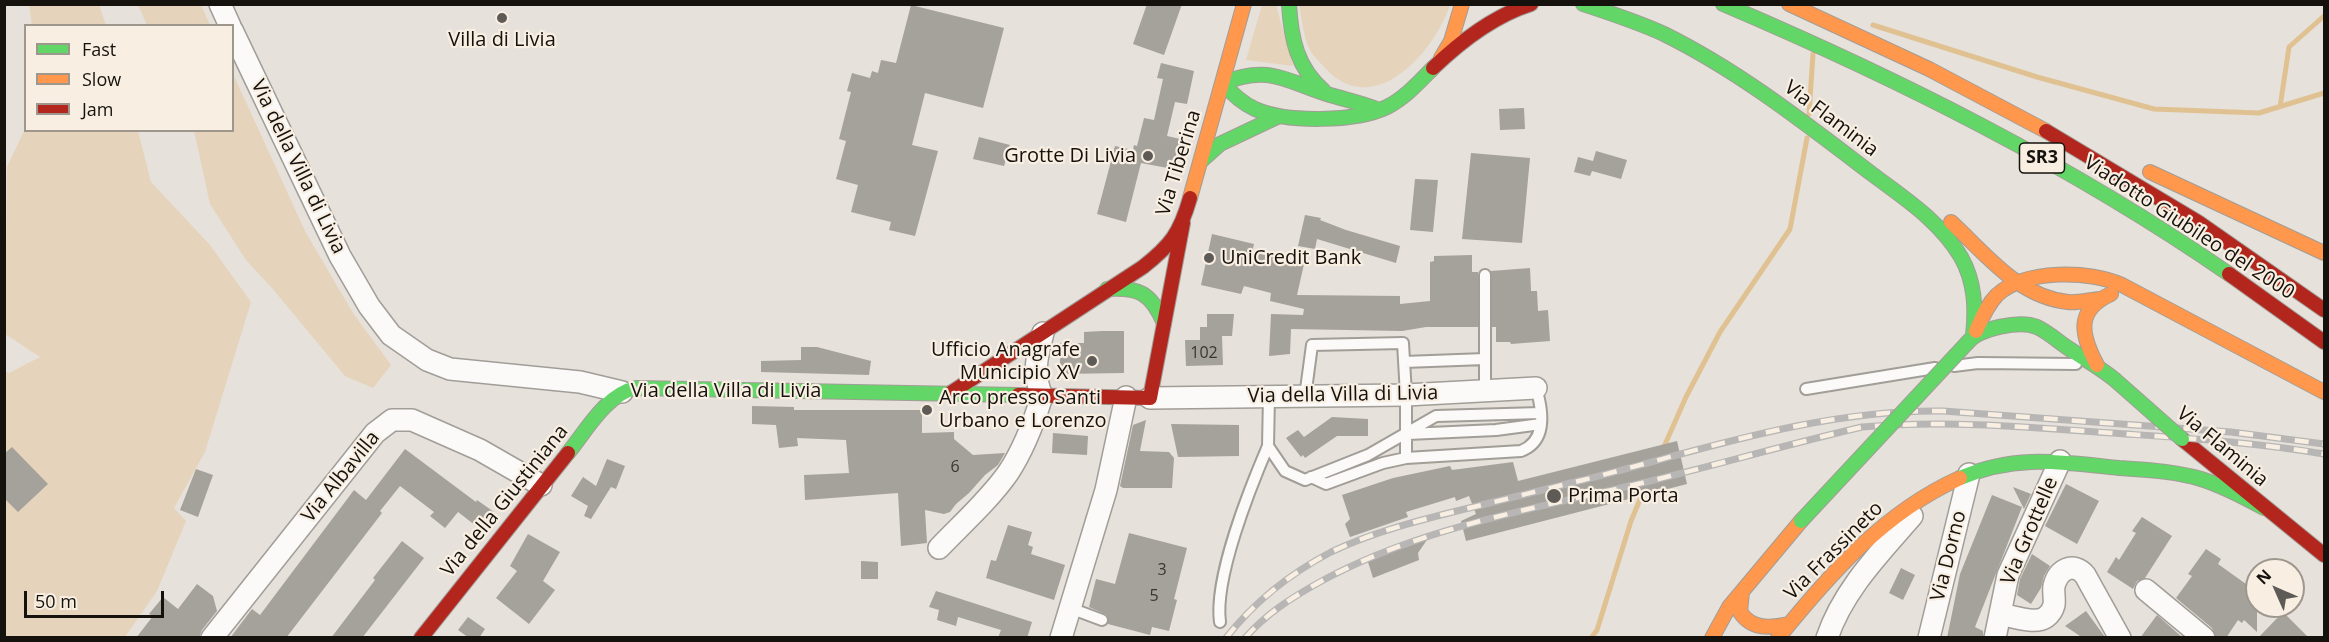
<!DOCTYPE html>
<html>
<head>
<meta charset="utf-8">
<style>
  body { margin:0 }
  #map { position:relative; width:2329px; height:642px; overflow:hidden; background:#e6e1da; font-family:"Open Sans",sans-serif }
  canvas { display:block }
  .frame { position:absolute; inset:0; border:6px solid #15120e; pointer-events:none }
  .legend { position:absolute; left:24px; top:24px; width:210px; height:108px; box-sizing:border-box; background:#f8efe2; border:2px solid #9d978d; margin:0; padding:8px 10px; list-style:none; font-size:18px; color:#15120e }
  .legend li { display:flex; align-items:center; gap:12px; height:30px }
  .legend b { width:30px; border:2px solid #9d978d }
  .north { position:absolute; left:2245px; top:558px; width:60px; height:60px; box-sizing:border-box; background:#f8efe2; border:2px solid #9d978d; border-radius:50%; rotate:315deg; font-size:16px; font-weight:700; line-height:24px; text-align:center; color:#15120e }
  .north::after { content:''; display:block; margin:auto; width:21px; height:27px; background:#5e5a55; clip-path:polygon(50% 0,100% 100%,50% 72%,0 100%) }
  .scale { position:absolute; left:24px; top:591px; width:140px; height:27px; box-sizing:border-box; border:3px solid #15120e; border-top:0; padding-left:8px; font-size:18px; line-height:21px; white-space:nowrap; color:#15120e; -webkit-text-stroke:4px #f8efe2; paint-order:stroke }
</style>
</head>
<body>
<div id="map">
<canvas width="2329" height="642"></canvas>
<div class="frame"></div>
<ul class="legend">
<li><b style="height:8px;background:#63d668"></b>Fast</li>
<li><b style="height:8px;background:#ff974d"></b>Slow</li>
<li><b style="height:8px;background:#b3261e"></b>Jam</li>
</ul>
<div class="north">N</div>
<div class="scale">50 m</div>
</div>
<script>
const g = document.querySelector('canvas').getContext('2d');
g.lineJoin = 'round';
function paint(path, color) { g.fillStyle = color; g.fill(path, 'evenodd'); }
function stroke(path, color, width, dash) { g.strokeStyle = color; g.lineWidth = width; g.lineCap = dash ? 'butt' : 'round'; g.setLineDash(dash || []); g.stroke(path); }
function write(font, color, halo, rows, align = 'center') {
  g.font = font + ' "Open Sans",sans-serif'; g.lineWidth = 4.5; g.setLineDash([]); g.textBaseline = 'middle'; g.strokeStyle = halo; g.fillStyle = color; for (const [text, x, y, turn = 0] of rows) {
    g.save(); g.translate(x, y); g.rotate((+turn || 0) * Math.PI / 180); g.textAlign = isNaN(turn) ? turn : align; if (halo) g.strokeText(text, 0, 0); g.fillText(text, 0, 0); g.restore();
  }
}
paint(new Path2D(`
  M29,5H99L106,25H32Z
  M138,5H201L210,25H147Z
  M1262,5H1276L1293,66L1246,60Z
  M1299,5H1450C1434,53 1373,121 1325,68C1320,62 1313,56 1310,50C1303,37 1302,18 1299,5Z
  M233,74L306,233L353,313L391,365L373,388L345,376L272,288L246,260L210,204L194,131L232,130Z
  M25,129L138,131L151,182L210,245L251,302L205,452L174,508L186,521L157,591L125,637H5L4,371L9,373L40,357L5,334L7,167Z`), '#e5d4bb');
stroke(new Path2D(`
  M1873,25L2037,77L2154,109L2259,113L2324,93
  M2280,107L2289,47L2324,16
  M1809,114L1813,54
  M1663,449L1686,397L1720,332L1790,229L1807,138
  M1591,638L1597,630L1631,521L1644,490`), '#e0c192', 5);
paint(new Path2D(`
  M1147,4H1182L1164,55L1133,44Z
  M911,5L1004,28L983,108L925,93L912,145L938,151L915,236L889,230L891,222L851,212L858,185L836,179L846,141L839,139L851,92L847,91L852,73L870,78L872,71L878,73L881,60L896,63Z
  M1161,63L1194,71L1187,104L1175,102L1167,136L1180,139L1173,169L1141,163L1126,222L1097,214L1115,146L1133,150L1134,145L1137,146L1144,118L1154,120L1163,79L1157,78Z
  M1524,108L1525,129L1500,130L1499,109Z
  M979,137L1010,145L1004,166L973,159Z
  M1596,151L1627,160L1621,179L1592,171L1590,176L1574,172L1578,157L1593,161Z
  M1471,153L1530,158L1522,243L1462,239Z
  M1415,179L1438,180L1433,232L1410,230Z
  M1305,215L1321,218L1320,220L1346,230L1400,246L1396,263L1317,239L1315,249L1298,246Z
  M1212,234L1254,244L1252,252L1304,264L1297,295L1400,296V304L1430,301V262L1434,261V256L1472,255V272H1478V327H1426L1402,331L1291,329L1290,354L1269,356L1271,314L1303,315L1304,309L1270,301L1271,293L1244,286L1241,294L1201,285Z
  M1530,268L1531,291H1537L1538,311L1548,310L1550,341L1511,344L1510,342H1496V327H1492L1491,271Z
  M1207,314H1234L1232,336H1222L1223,365L1186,366L1185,340H1200V327H1207Z
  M1102,331H1124V373L1060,374V343H1084V332Z
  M801,347H817L871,361L869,375L761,372V361L801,360Z
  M752,406L794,407V410H922V433L954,432V439L973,455L1005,453L998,465L985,475L969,493L956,504L950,512L944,514L925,510L927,543L901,546L898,493L805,500L804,475L849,473L846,440L797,438L798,446L779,448L776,425L752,424Z
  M1332,417L1368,419V436H1337L1305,458L1303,455L1301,457L1286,438L1298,430L1304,437Z
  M1146,420L1140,451L1169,452L1174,458L1172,488H1123L1120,486L1133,425Z
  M1171,424L1239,425V456L1178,457Z
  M1053,433L1088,436L1087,455L1052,453Z
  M1677,441L1687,484L1466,541L1461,521L1476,514L1469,496L1456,501L1455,497L1406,512L1408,517L1350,537L1345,524L1350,519L1342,495L1393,478L1450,466L1452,470L1513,462L1518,481Z
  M12,447L48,484L18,512L4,498V454Z
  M405,449L476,502L477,500L494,512L480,529L458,512L445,528L430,516L434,512L400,486L380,511L382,513L286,638H230L252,609L260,615L354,490L366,500Z
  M607,459L625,466L616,489L611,487L591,519L584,516L588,506L571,496L583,477L596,486Z
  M196,469L213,475L198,517L180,510Z
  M2066,484L2099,501L2077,544L2045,526Z
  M2013,487L2031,494L2024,509Z
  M1992,495L2022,507L1975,627L1983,631V638H1947L1960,574Z
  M2142,517L2172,536L2145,578L2137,581L2133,589L2107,572L2116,557L2119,560L2136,533L2132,531Z
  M1008,525L1032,532L1028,545L1033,547L1031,554L1065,565L1054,600L986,578L991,560L996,561Z
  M1129,533L1187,548L1174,599L1177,600L1169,631L1152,627L1150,635L1108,624L1107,615L1089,607L1096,579L1115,584Z
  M528,534L560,552L543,581L555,590L529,624L496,598L517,571L510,566Z
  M1431,534L1418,553L1419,560L1373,578L1368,562Z
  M402,541L424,558L362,638H331L375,580L373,578Z
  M2206,549L2221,559L2218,564L2246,584L2257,569V632L2244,620L2242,623L2238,620L2226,638H2216L2212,628L2176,598L2192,576L2188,574Z
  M2032,554L2050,566L2044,576L2041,588L2031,604L2017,595L2020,579Z
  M861,561L878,562V579H861Z
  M1901,568L1915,575L1903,600L1889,593Z
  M197,584L213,596L217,611L202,630L199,638H136L153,616L149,614L163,597L178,609Z
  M936,591L1032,622L1027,638H998L1001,630L958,617L956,626L937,620L939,610L929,607Z
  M2086,611L2105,637V638H2083L2065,626Z
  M2283,612L2309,638H2258Z
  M2157,615L2183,638H2140Z
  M468,617L485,629L479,638H469L458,630Z`), '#a5a19b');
const lane = new Path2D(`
  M1485,275V391
  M1404,362L1485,359
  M1954,366L1978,363L2076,364
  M1806,389L1935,368
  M1269,396L1268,446L1285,471L1305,480L1368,455L1436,416L1540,413
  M1305,397L1312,345L1403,343L1406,395V458
  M1408,434L1496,430L1541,424
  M1311,477L1326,484L1383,463L1406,458L1521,451C1547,441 1543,411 1536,388
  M1070,608L1102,620
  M1220,622C1214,578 1250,488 1268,446`);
const street = new Path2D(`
  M220,4L230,26
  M232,30L340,256L369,306L391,335L427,360L450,369L580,382L622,392
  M1150,398L1406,395L1536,388
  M939,548C962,524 989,500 1008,473C1024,449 1034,422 1042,396C1032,373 1037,356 1043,333
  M2146,590L2204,638
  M2000,614C2012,616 2035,625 2046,617C2050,614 2053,609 2054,605C2055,599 2053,592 2054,586C2058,570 2073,561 2085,575L2120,638
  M212,638L375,433L392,420H412L480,450L541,485
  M1061,638L1106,490L1126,397
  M1827,638C1843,590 1880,553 1912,516
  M1929,638L1969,474
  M1995,638L2008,575L2060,461`);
const fast = new Path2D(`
  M1289,4C1291,39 1297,68 1324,91
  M1583,4C1610,13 1638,22 1664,34C1739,71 1805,123 1872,174C1904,198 1940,221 1961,257C1975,282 1976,308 1973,336
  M1723,4C1899,79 2071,165 2229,274
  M1379,110C1363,103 1347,100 1330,95C1287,82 1270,64 1223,83C1232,94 1242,103 1255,109C1287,123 1356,122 1387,107C1405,98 1419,82 1433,68
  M1201,161L1220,144L1277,117
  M1107,289C1139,287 1151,293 1164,323
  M1968,342C1980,328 2020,320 2037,327C2048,332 2059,342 2068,348C2084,359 2099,367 2114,379
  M568,453C586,431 606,394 636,388L1018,395
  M1960,478C2015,454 2061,462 2119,468C2146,470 2174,471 2201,479C2223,486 2244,497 2264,508`);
const slow = new Path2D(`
  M1789,4L1929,69L2046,131
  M1441,58L1451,41L1462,4
  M2150,172L2324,253
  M1190,198L1244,4
  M1951,222C1986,254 2018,297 2068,302C2078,303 2089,300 2100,299
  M1976,331C1982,318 1987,305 1997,295C2025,269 2090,270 2122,285L2324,392
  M2097,365C2081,335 2075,310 2111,294
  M1742,592L1740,612C1752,630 1770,628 1789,624
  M1712,638L1729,607L1801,521
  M1778,638C1829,575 1884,512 1960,478`);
const jam = new Path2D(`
  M1433,68C1461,41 1493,16 1531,4
  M2046,131L2198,222L2324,310
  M2229,274L2324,342
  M949,394L1143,267C1171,245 1180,233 1190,198
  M1018,395L1150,398L1183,223
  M2182,439L2324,555
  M421,638L568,453`);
stroke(lane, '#a19d97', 14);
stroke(street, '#a19d97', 24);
stroke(fast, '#a19d97', 16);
stroke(slow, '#a19d97', 16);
stroke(jam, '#a19d97', 16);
stroke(lane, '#fbfaf9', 10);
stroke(street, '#fbfaf9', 21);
stroke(fast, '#63d668', 14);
stroke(slow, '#ff974d', 14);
stroke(jam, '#b3261e', 14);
const rail = new Path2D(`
  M1226,638C1254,602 1291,573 1331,552C1373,532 1420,520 1465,509C1503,500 1541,490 1579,481C1699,451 1819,409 1943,411L2231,432L2324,444
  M1245,638C1266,614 1291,598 1318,583C1417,528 1533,509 1642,483C1716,465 1789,444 1862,427C1947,420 2027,427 2112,433C2183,438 2254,442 2324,454`);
stroke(rail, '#b7b6b5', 7);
stroke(rail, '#f8efe2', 4.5, [14]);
const fastBridge = new Path2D(`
  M2114,379L2182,439
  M1801,521L1968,342`);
stroke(fastBridge, '#a19d97', 16, []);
stroke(fastBridge, '#63d668', 14);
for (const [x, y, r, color] of [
  [502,18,6,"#5e5a55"],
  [1148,156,6,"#5e5a55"],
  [1209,258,6,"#5e5a55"],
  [1092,361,6,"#5e5a55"],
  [927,410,6,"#5e5a55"],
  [1554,496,8,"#5e5a55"]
]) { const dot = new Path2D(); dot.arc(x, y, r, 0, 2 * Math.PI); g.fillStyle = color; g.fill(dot); stroke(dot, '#f8efe2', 2); }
write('16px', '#393631', null, [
  ["102",1204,353],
  ["6",955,467],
  ["3",1162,570],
  ["5",1154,596]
]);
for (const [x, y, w] of [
  [2042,158,45]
]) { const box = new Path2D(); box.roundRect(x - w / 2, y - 15, w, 30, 4.5); g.fillStyle = '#f8efe2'; g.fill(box); stroke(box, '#15120e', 1.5); }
write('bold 18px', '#15120e', null, [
  ["SR3",2042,158]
]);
write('20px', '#15120e', '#f8efe2', [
  ["Villa di Livia",502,40,"center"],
  ["Grotte Di Livia",1136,156,"right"],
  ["UniCredit Bank",1221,258],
  ["Ufficio Anagrafe",1080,350,"right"],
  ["Municipio XV",1080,373,"right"],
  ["Arco presso Santi",939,398],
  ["Urbano e Lorenzo",939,421],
  ["Prima Porta",1568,496]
], 'left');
write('20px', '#15120e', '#f8efe2', [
  ["Via Flaminia",1831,119,37],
  ["Via Tiberina",1179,163,-73],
  ["Via della Villa di Livia",298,167,64],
  ["Viadotto Giubileo del 2000",2189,228,33],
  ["Via della Villa di Livia",726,391],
  ["Via della Villa di Livia",1343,395,-1],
  ["Via Flaminia",2222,447,40],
  ["Via Albavilla",341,477,-51],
  ["Via della Giustiniana",505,501,-51],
  ["Via Grottelle",2030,531,-67],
  ["Via Frassineto",1834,551,-45],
  ["Via Dorno",1949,556,-76]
]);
</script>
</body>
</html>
